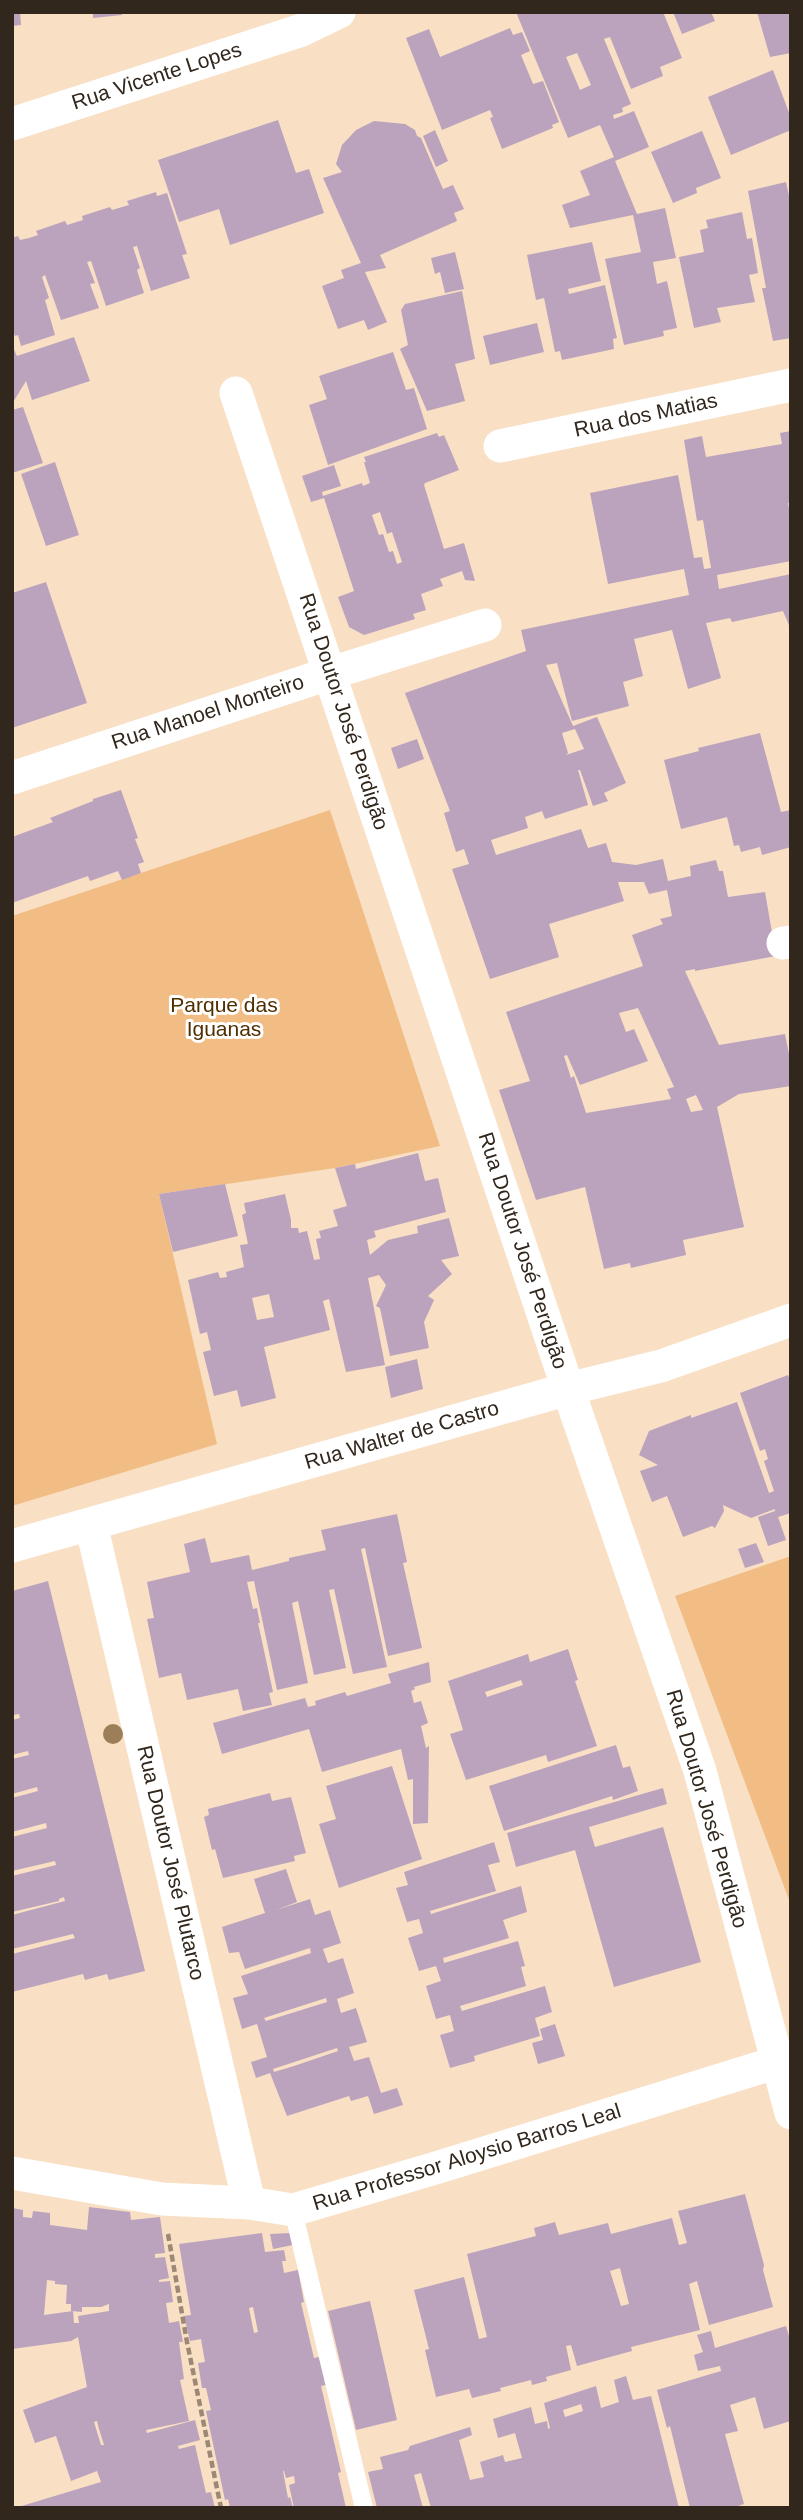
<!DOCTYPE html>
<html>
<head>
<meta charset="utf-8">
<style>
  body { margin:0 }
  #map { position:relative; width:803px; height:2520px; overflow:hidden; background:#f9dfc4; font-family:Arial,sans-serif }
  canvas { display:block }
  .frame { position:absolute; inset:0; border:14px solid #31271d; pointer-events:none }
</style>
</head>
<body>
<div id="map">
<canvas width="803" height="2520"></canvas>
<div class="frame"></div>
</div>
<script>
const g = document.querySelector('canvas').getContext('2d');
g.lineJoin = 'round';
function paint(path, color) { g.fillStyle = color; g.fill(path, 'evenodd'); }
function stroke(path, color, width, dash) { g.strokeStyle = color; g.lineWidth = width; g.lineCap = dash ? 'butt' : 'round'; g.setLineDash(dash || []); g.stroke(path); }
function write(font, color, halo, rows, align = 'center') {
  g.font = font + ' Arial,sans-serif'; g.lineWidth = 6; g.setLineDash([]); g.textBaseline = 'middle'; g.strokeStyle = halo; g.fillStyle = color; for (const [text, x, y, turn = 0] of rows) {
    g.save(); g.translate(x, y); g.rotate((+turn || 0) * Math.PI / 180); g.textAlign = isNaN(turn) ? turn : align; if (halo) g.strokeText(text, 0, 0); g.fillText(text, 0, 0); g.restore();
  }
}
paint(new Path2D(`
  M330,810L440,1146L335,1168L159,1194L217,1444L12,1506V916Z
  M791,1556V1905L675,1596Z`), '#f1bd84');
paint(new Path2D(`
  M12,12H20L21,25L12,26Z
  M93,12H122V15L93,18Z
  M516,12H663L682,58L660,67L663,76L631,89L610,37L604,39L631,104L622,108L623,112L613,115L614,119L634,111L649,147L615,161L637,214L665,208L676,258L653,262L657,284L667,281L677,328L663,331L664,336L624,345L605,259L641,252L633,215L570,228L562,205L590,195L580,171L614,157L600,125L568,138ZM577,53L591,85L580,90L566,57Z
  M673,12H711L715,21L682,34Z
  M757,12H791V53L770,57Z
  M510,28L513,35L522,32L530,51L521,55L533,84L543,81L559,122L552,125L553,128L502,149L490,118L493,117L490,110L442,130L406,38L429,29L440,57Z
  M773,70L791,118V130L731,155L708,97Z
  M278,120L296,173L309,169L324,213L230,245L219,209L179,222L158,160Z
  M374,121L405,124L415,130L417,136L421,138L443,189L453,185L464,209L454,213L457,221L380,255L386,268L365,272L387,322L368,330L364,320L338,329L322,286L344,278L341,270L361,263L323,178L342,172L336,164L342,145L356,130Z
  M435,130L448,161L436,167L423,136Z
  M702,131L721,178L696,188L697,193L673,203L651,152Z
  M786,182L791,205V338L773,341L762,288H766L748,191Z
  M156,192L157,196L167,193L187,254L182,255L190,278L151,291L137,246L133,247L140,268L137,270L144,293L106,306L91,261L87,262L95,283L90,284L99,308L61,320L45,275L42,277L49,298L45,300L55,335L21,346L18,335L15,336L12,328V238L18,236L20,240L29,238L38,235L36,231L65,221L67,225L83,220L82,216L110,207L112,210L129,205L127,201Z
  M742,212L747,239L752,238L758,273L749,275L755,302L717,308L721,322L694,328L679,257L704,252L700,230L708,228L706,220Z
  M592,242L601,281L568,289L569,294L605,285L617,338L613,339L614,349L562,360L560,351L555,352L544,298L536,300L527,255Z
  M455,252L464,289L445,293L440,272L435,274L431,258Z
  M462,291L475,359L455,364L465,401L427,411L400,349L408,345L401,310L405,304Z
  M537,323L544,352L490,365L483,336Z
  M74,337L90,381L32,400L26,381L12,404V345L17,356Z
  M393,352L406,390L414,388L427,429L328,465L309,405L327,399L319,376Z
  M23,407L43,463L12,473V410Z
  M791,431V502L788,503L791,520V561L717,575L719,589L791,574V630L783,611L732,622L730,618L706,623L721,678L688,689L672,630L634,639L643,676L623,682L629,706L572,721L557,663L546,665L573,726L597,717L626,783L604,793L608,801L593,806L580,770H578L588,805L545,819L542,811L525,817L528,828L491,840L496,855L581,829L588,848L606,843L612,862L636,865L663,859L668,881L691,876L690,866L716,860L719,871H723L728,897L765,892L776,956L695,971V969L685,971L719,1045L785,1034L791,1064V1086L739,1094L717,1107L744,1227L683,1240L686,1255L631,1268L630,1263L604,1269L585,1187L536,1200L499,1090L530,1081L506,1012L643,966L632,935L663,924L660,919L672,916L667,890L649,894L644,882H618L624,901L549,924L559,957L490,979L452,869L469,864L464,849L456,852L444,813L450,811L405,693L526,651L521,630L689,595L684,569L608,584L590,493L678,475L694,558L702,557L704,569L711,568L703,520L697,521L684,440L702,436L706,457L782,444L780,433ZM575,729L584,749L566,755L568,753L562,733ZM638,1008L674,1087L667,1089L671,1099L586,1113L574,1076L571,1078L564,1056L567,1055L580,1085L648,1061L634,1029L626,1032L619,1013ZM696,1095L703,1110L691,1112L686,1099Z
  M437,433L439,437L444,435L459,470L425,483L424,485L444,549L464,543L475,581L465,580L462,571L440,579L443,586L421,594L426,610L413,614L415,619L364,635L349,627L338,597L354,591L324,498L311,502L302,476L334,465L341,486L322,492L323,496L362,483L363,486L370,483L364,462H366L364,457ZM380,512L387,534L392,532L402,562L397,564L393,551L389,552L383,534L379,535L372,515Z
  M55,462L79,535L46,546L21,474Z
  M46,582L87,703L12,728V593Z
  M760,733L781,812L791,810V847L762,855L760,847L741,852L739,845L734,846L727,817L681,829L664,760L699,751L698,748Z
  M417,739L424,759L398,769L391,748Z
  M121,790L138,838L135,839L144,862L138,864L141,873L122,880L118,871L90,881L88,876L12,903V837L53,822L50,818L93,801V799Z
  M418,1153L425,1181L438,1178L446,1212L374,1231L376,1237L367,1240L370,1255L388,1240L418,1233L417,1226L449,1218L459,1256L441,1260L452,1274L428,1296L434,1300L424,1322L429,1348L390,1356L380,1308L376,1306L386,1285L379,1275L368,1278L385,1365L346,1372L329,1299L323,1301L330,1330L264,1347L276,1398L241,1407L237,1390L214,1396L203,1352L211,1350L207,1332L200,1334L188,1280L218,1272L220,1278L227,1277L226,1272L244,1267L240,1245L248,1244L242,1215L246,1213L244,1203L285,1194L291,1220V1228H298L299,1233L307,1231L314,1260L320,1259L316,1239L321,1238L319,1231L338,1226L333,1210L347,1206L335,1168L355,1164L356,1169ZM269,1294L274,1317L257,1320L252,1298Z
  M225,1184L238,1236L173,1252L159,1194Z
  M417,1359L423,1389L391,1398L385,1367Z
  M788,1375L791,1383V1513L778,1517L786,1540L768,1546L758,1517L775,1511V1509L751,1518L723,1505L724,1511L715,1528L712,1526L683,1537L667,1496L652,1502L640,1471L658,1465L639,1455L649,1431L691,1415V1418L737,1402L769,1493L774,1491L764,1461L768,1459L765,1449L760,1451L740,1393Z
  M397,1514L407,1562L403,1563L422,1648L388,1656L365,1548L361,1549L387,1667L353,1674L334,1589L329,1590L346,1668L314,1675L298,1601L292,1603L308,1683L277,1690L254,1581L247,1582L253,1609L257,1608L260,1623H258L273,1692L269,1693L272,1705L243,1711L238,1689L187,1700L181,1673L159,1678L147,1619L154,1618L147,1582L190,1572L184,1544L205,1538L211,1563L249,1555L252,1570L289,1561V1558L326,1550L321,1530Z
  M756,1543L764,1562L745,1568L738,1549Z
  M48,1581L145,1971L109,1980L107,1974L85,1980L83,1974L12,1992V1954L75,1938L73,1934L12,1949V1915L65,1901L64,1897L59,1899V1901L12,1912V1876L56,1865L55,1861L12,1871V1837L47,1828L46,1823L12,1832V1798L38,1791L37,1787L12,1794V1759L29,1755L28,1751L12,1755V1720L20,1718L19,1714L12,1715V1598L14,1597L12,1591Z
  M568,1649L578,1680L575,1681L597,1746L548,1762L546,1755L466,1780L450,1734L463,1730L448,1681L528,1654L530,1662ZM521,1680L523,1685L487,1697L485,1692Z
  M429,1662L431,1682L414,1687L415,1689L411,1691L414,1703L421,1701L428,1723L421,1726L426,1748L429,1746L428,1823L413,1824V1779L408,1780L401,1749L322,1772L309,1729L222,1754L213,1723L305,1698L308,1707L316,1705L315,1701L345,1692L347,1696L391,1683L388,1674Z
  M616,1745L623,1768L630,1766L638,1791L613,1800L612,1796L504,1831L489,1786Z
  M392,1766L422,1859L339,1888L319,1824L336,1819L326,1786Z
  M663,1788L667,1804L589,1827L595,1847L663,1827L701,1962L614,1987L575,1850L516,1867L507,1833Z
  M270,1793L272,1801L291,1797L306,1853L294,1856L295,1861L223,1878L215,1849L212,1850L204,1817L209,1815L208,1809Z
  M494,1842L500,1862L488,1865L496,1891L430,1911L431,1914L521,1886L527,1912L503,1920L509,1938L443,1958L444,1963L518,1941L525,1966L521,1967L526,1986L460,2006L462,2011L545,1986L552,2012L535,2018L540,2036L474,2056L475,2061L450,2068L440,2035L454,2031L450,2015L436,2019L426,1986L441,1981L436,1966L419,1971L408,1938L423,1933L419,1919L407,1922L396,1888L408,1885L404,1872Z
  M286,1869L297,1902L276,1910L310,1899L315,1915L330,1910L341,1943L323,1949L328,1963L343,1958L354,1993L337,1999L341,2013L356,2008L367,2042L349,2047L354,2061L369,2057L381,2093L397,2088L403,2105L374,2114L368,2096L351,2101L349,2096L287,2116L270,2073L256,2078L251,2062L267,2057L257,2024L242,2029L233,1998L248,1994L241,1976L311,1953L310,1948L245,1969L239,1952L229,1953L222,1927L265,1913L254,1879ZM326,1998L327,2002L266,2021L264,2018ZM337,2048L338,2051L294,2066L274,2072L273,2069Z
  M555,2024L565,2056L538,2064L532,2043L543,2040L540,2029Z
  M745,2194L764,2265L763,2270L773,2307L709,2325L697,2281L689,2284L700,2330L631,2347L632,2351L577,2366L571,2345L566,2346L571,2370L546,2377L547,2381L532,2385L531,2380L500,2388L501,2391L472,2398L469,2389L436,2397L425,2350L429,2349L414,2290L464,2277L479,2339L487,2337L467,2254L536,2236L534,2228L555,2222L559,2235L608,2223L611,2234L672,2218L679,2245L687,2243L678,2211ZM620,2268L629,2304L621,2306L610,2271Z
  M89,2207L130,2212L131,2220L160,2217L165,2253L155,2254V2258L165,2257L169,2278L159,2280V2282L170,2281L173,2302L166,2303L169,2323L179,2321L183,2342H179L184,2379L180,2380L189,2421L146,2430L147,2433L195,2420L200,2440L178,2446L179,2449L195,2445L206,2493L211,2492L215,2508H15L101,2482L97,2471L71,2481L56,2436L35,2443L23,2410L87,2387L78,2337L71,2341L12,2349V2208L23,2210V2217L32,2218L33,2211L50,2213V2225L87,2230ZM47,2280L55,2281V2284L67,2285L66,2304H71V2311L82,2312V2307H101L109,2304V2311L78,2316L79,2323H74L73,2311L44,2315ZM97,2421L99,2429L104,2445H101L94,2422Z
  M262,2233L265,2252L284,2250L286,2261H282L284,2273L298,2270L304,2302L301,2303L314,2358L319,2357L326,2385L321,2386L341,2472L338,2473L346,2508H294L289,2485L295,2483L294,2476L286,2478L284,2471H283L288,2498L290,2497L293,2508H230L228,2499L225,2500L206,2411L211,2410L206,2388H202L198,2363L205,2362L201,2339L190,2341L184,2316L191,2315L179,2244ZM253,2307L258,2332L254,2333L249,2308Z
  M291,2233L293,2245L273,2249L270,2234Z
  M370,2301L397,2420L356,2430L328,2311Z
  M786,2326L791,2343V2421L764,2429L755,2397L730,2405L738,2431L725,2434L744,2504L732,2508H690L670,2426L667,2428L657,2390L721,2371L720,2366L698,2371L694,2355L703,2352L697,2335L711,2331L715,2348Z
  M626,2376L633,2400L651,2396L679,2508H431L421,2473L414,2475L423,2508H377L368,2472L383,2469L380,2457L408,2450L410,2446L470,2427L472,2435L459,2440L470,2480L484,2477L480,2462L503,2455L505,2462L522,2458L515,2433L498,2438L493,2419L531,2407L535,2424L547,2421L548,2429L550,2428L544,2403L596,2386L601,2408L619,2402L614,2380ZM581,2404L583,2411L565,2417L563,2410Z`), '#bba3be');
stroke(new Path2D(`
  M168,2234L187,2342L221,2508`), '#9b8875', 4.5, [7, 3.5]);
stroke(new Path2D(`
  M293,2210L364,2508`), '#fff', 18);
stroke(new Path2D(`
  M12,124L302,30L339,12
  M236,393L568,1389L700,1771L791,2113
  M500,446L791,385
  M12,778L331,673L485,625
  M783,943L791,942
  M91,1524L249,2203
  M12,1546L568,1389L661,1366L791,1320
  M12,2173L162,2199L249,2203L293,2210L439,2167L791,2058`), '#fff', 33);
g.fillStyle = '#9c7e58';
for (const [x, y] of [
  [113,1734]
]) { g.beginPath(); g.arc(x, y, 10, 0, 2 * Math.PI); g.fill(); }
write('21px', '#31271d', '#fff', [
  ["Rua Vicente Lopes",157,77,-18],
  ["Rua dos Matias",646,416,-12],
  ["Rua Doutor José Perdigão",343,712,72],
  ["Rua Manoel Monteiro",208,713,-18],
  ["Rua Doutor José Perdigão",522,1251,72],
  ["Rua Walter de Castro",402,1436,-16],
  ["Rua Doutor José Perdigão",706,1809,74],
  ["Rua Doutor José Plutarco",170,1863,77],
  ["Rua Professor Aloysio Barros Leal",467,2158,-17]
]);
write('21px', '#4f2e00', '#fff', [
  ["Parque das",224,1006],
  ["Iguanas",224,1030]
]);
</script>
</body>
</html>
